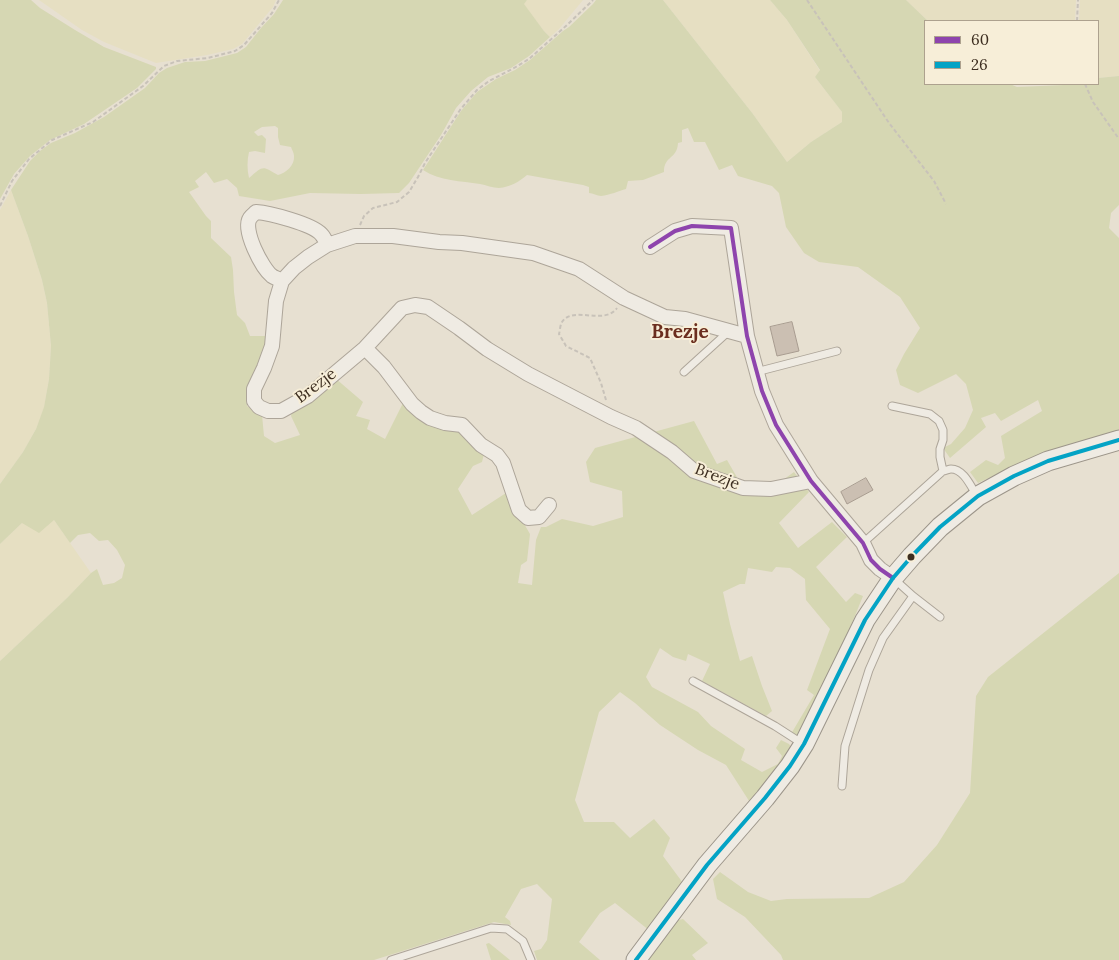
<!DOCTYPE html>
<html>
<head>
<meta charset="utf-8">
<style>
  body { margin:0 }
  #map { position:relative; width:1119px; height:960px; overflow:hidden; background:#e7e0d1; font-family:Lora,serif }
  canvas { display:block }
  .legend { position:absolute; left:924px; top:20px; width:175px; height:65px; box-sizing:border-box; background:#f7eed8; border:1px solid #ada18e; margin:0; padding:6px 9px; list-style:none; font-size:15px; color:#3d2e20 }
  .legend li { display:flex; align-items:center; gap:10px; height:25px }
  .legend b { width:25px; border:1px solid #ada18e }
</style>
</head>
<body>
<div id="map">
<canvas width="1119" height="960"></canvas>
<ul class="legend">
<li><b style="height:6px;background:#8e44ad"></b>60</li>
<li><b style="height:6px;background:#03a3c5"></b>26</li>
</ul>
</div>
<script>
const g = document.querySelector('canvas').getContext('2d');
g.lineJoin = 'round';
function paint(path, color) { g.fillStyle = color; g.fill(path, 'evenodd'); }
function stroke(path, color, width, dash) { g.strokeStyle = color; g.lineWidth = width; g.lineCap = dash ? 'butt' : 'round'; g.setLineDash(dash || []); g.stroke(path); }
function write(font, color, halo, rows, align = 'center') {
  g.font = font + ' Lora,serif'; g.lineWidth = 4; g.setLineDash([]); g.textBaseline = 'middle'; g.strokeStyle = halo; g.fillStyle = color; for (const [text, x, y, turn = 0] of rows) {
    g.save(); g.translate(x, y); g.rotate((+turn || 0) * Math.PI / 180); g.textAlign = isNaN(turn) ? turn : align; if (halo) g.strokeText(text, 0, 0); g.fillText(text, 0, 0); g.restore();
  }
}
paint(new Path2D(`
  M39,0H276L273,7L242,44L233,49L207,55L156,63L104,42L82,30Z
  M527,0H583L559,29L550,37L544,31L523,4Z
  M663,0H770L787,20L820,71L815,77L842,112V122L811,142L787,162L753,114Z
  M906,0H1076L1075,21H928Z
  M1080,0H1119V76L1098,78V21H1079Z
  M11,190L28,236L42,280L47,303L51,346L49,379L44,408L36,429L23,452L0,484V210Z
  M54,520L91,573L67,598L0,661V544L22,523Z`), '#e6dfc2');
paint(new Path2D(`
  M0,0H31L40,8L75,30L104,47L156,67V69L137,88L84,124L50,140L30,156L14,174L0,199Z
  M283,0H527L524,4L544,31L550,37L529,56L511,68L488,77L471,91L456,108L441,135L409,183L399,193L361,194L310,193L270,201L239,196L237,188L227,179L214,183L206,172L195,181L199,187L189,192L206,216L211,221V238L231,257L233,270L234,292L237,315L245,323L250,336H268L246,397L247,406L258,414L262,415L264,436L275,443L300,435L291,416L293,408L335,378L363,402L356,416L370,420L367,429L385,439L404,401L457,429L484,454L482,462L473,466L458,489L472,515L506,493L530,534L527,561L521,565L518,583L532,585L536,540L541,527H546L562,519L593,526L623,517L622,491L590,482L586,462L595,448L694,421L717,464L727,460L746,493L762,495L794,472L809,492L779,523L798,548L832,522L847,537L816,567L846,602L855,593L863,596L842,648L803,732L796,737L791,734L814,695L807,690L830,629L806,600L805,579L790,568L776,567L772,572L748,568L745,584H740L723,592L730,624L740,661L752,656L762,686L772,711L766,716L702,681L710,664L688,654L686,661L673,657L660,648L646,677L652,687L698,712L711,726L745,749L741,760L762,772L778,764L782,756L776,748L781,740L789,744L793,750L751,804L726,765L698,750L660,725L635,703L620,692L599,712L575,800L584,822H614L630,838L654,819L670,838L663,856L683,883L650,931L615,903L600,913L579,942L600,960H537L534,951L541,949L547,940L552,899L537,884L521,889L505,917L510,921L511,925L494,922L374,960H0V661L67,598L91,573L97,569L103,585L114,583L122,578L125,565L117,550L108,540L99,541L90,533L78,535L70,543L54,520L39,533L22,523L0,544V484L23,452L36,429L44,407L49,379L51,346L47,303L42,280L28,236L11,190L30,161L40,151L51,143L75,133L104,117L145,88L159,73L167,68L185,62L205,61L237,53L246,47L261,28L274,14ZM275,126L278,128V137L280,145L291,147C292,150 294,153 294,156C295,165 286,173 278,175C262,166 264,165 249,178C247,169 247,161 249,152L255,151L265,153L266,139L262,135L258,136L254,132L262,127Z
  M596,0H663L753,114L787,162L811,142L842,122V112L815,77L820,70L787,20L770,0H906L928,21H925V84H1010L1017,87L1064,85L1066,84H1098V78L1119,76V205L1111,213L1109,228L1119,238V432L1006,470L978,483L970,472L986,460L998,465L1005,458L1001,436L1042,411L1038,400L1001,421L995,413L981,418L986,427L950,458L943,448L951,444L965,428L973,410L966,384L956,374L918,393L900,385L896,370L904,354L920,328L900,297L858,267L819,262L804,253L786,227L779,193L772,186L738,176L732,165L719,170L705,142H694L688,128L682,130V142L678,143C677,160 664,155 664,172L643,180L628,181L626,189C619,191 610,195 601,196C597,196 593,193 589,193V187L583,185L527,175C519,182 510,187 499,188C493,188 486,185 480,184C461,181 440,181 423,170L461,111L477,92L496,79L515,70L530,60L563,31L569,27L593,4Z
  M1119,573V960H783L781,955L745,917L717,899L713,879L720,872L748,892L771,901L787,899L869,898L904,882L937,845L970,793L976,696L988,677Z
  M683,919L708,943L692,955L696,960H647L675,921Z
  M489,943L510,960H491L486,944Z`), '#d6d7b3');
const building = new Path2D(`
  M792,322L799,351L777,356L770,327Z
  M866,478L873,490L847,504L841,492Z`);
paint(building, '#cbbfb2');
stroke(building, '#a89c90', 1);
const lane = new Path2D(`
  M684,372L728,332
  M756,372L837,351
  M892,406L930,414L939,421L943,430V440L940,449V457L943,471
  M863,543L943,471C945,471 949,469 951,469C964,469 971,487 977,496
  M913,596L940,617
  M693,681L775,726L803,744
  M842,786L845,746L869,670L883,638L913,596L893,578
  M391,960L491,928L507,929L523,941L531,960`);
const street = new Path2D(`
  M650,247L675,231L692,226L731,228L747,336L762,391L776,425L811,481L863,543L871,560L880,569L893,578
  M282,281C279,279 275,278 272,276C262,268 242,230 250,218C252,215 254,214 256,212C270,213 312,224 321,234C324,237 326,242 327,245
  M747,336L685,319L665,317L624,298L579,269L533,253L462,243L439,242L393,236H355L327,245L308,257L294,268L282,281L276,301L272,346L264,368L254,389V401L259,407L268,411H281L308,396L365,348L402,308L415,305L428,307L459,328L487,349L528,374L611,417L636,428L672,452L694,471L743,488L771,489L811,481
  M365,348L384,367L412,404L421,412L430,418L445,423L462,425L481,445L497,455L503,463L519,510L528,518L539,517L549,505`);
const secondary = new Path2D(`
  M636,960L707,865L765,798L790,766L804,744L865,620L893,578L912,556L940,527L978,496L1014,476L1048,461L1119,440`);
stroke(lane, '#ada599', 9);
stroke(street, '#ada599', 16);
stroke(secondary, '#9c958a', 21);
stroke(new Path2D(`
  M807,0L889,123L934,181L946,204
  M1077,21L1078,0
  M1085,84L1093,102L1119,139
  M0,206L12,181L29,159L52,140L93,122L143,86L164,66L177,61L208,58L235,51L244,45L272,13L279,0
  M360,225L364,216L373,208L397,202L409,192L418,177L425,163L460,110L477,90L489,81L514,68L529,59L567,25L593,0
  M606,400L601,383L590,358L566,346L559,334C560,331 560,325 562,322C573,305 604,326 617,308`), '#c8c2b9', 2, [4, 2.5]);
stroke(lane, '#efebe3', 7);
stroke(street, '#efebe3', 14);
stroke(secondary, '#efebe3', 19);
stroke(new Path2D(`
  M650,247L675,231L692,226L731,228L747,336L762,391L776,425L811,481L863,543L871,560L880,569L893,578`), '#8e44ad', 4);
stroke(new Path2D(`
  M636,960L707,865L765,798L790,766L804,744L865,620L893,578L912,556L940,527L978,496L1014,476L1048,461L1119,440`), '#03a3c5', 4);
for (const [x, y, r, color] of [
  [911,557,4.5,"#3d2e20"]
]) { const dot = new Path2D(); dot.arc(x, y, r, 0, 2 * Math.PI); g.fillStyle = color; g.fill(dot); stroke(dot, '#f7eed8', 2); }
write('16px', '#3d2e20', '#f7eed8', [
  ["Brezje",316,386,-37],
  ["Brezje",717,477,21]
]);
write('bold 19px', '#6b2e1e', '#f7eed8', [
  ["Brezje",680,333]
]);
</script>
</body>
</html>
